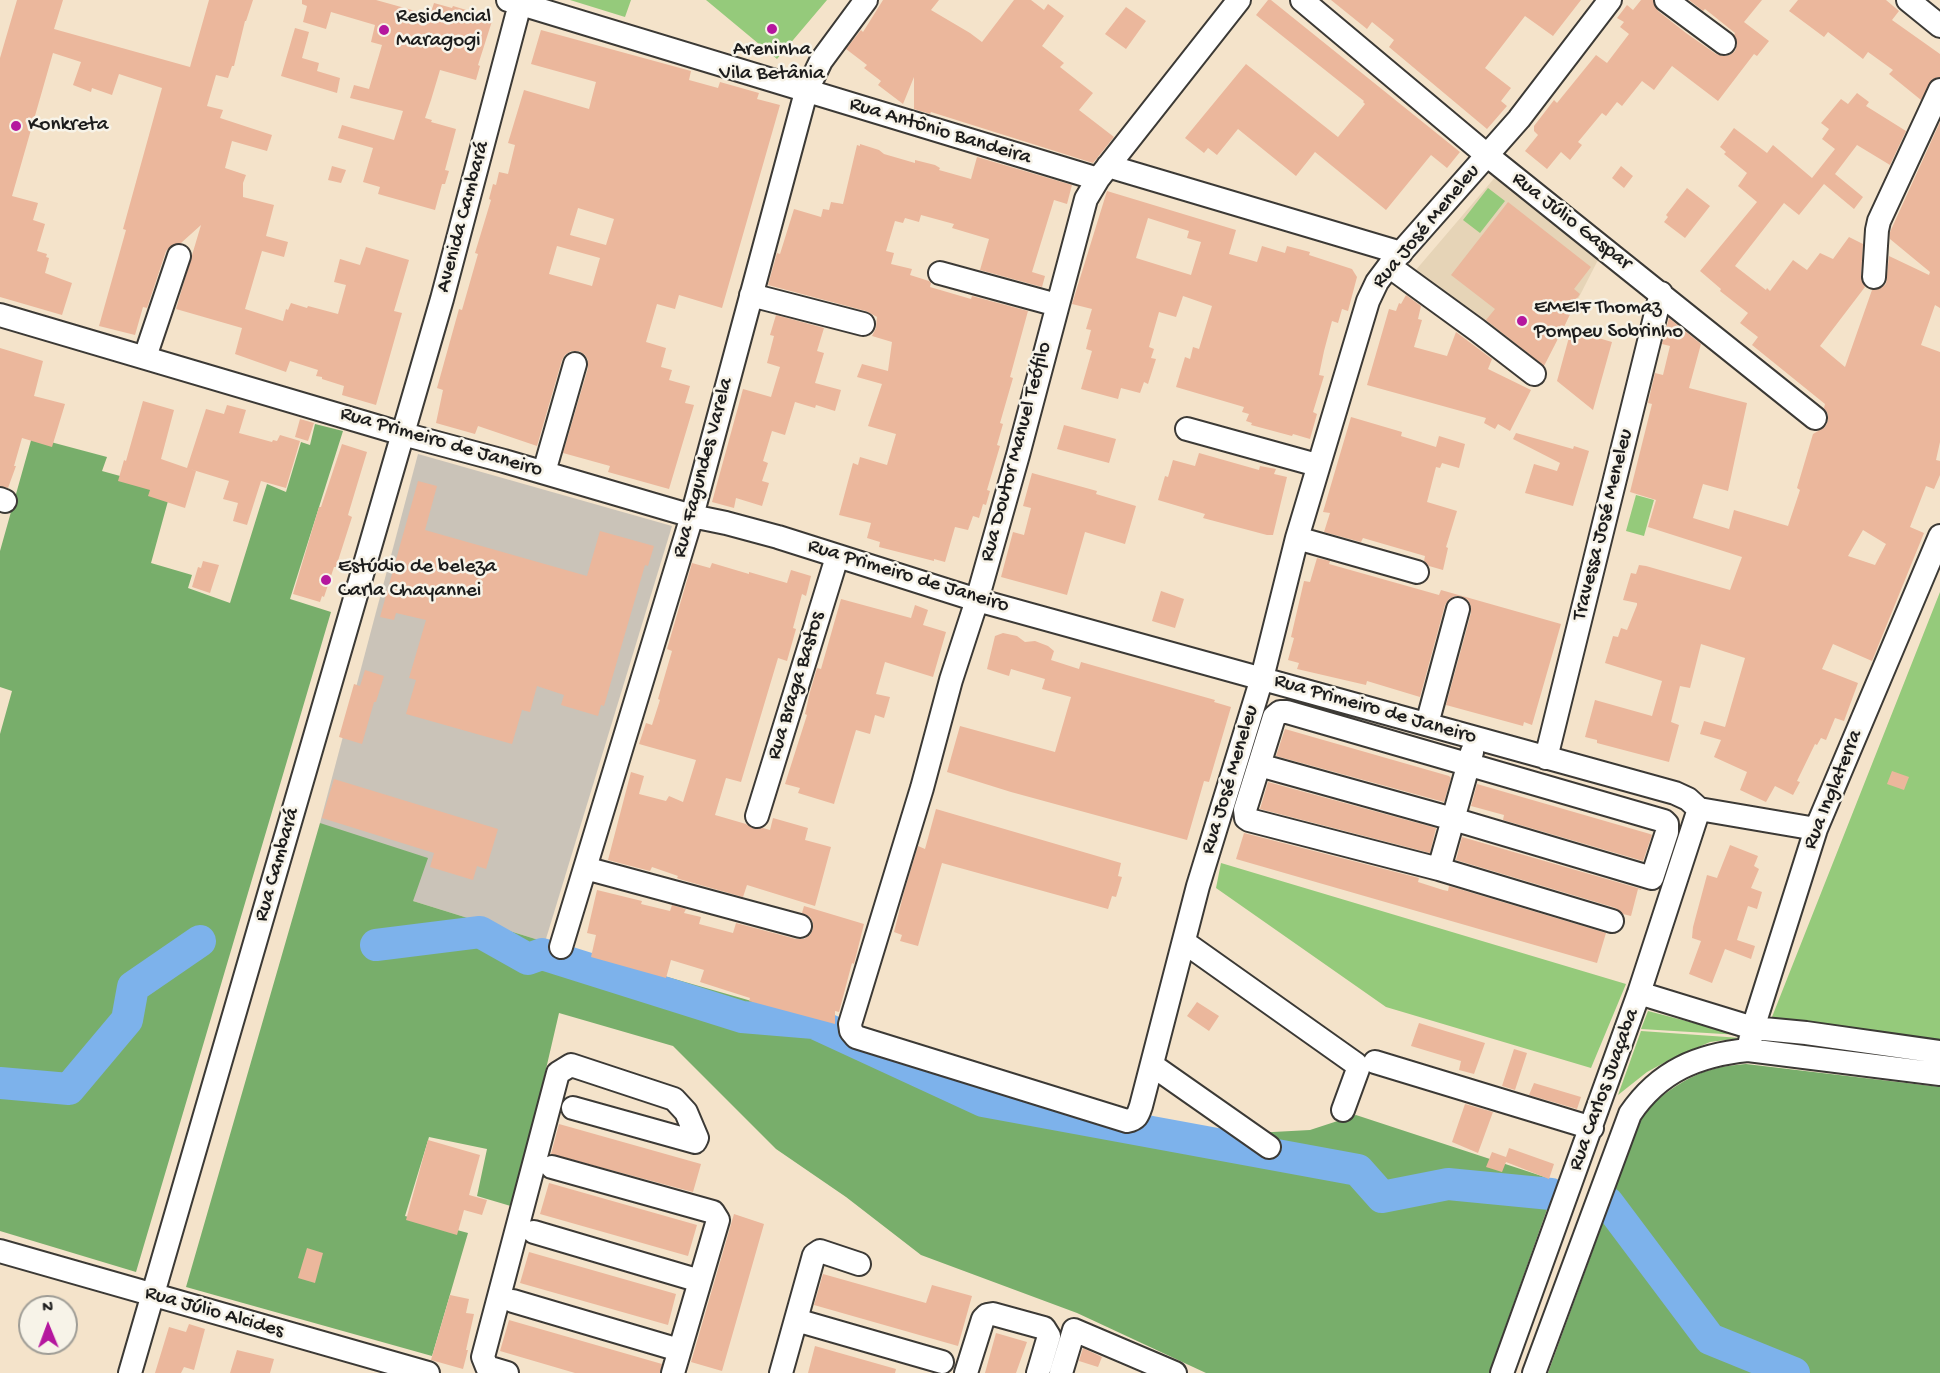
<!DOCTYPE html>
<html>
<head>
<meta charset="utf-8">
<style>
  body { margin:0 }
  #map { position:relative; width:1940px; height:1373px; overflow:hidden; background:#f4e3ca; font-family:"Gochi Hand",sans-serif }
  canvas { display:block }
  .north { position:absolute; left:18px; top:1295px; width:60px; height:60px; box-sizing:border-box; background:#f7f3e8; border:2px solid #9f9d96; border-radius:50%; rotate:359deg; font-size:16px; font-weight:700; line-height:24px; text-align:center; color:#1c1c1c }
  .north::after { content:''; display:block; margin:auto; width:21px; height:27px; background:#b5179e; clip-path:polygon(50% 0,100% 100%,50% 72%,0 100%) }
</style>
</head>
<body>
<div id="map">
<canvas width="1940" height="1373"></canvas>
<div class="north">N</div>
</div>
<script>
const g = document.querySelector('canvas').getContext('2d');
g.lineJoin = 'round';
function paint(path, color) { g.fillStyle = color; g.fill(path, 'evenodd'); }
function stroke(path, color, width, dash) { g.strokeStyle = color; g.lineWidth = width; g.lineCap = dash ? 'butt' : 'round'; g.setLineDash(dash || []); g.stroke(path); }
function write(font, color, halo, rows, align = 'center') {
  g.font = font + ' "Gochi Hand",sans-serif'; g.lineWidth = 5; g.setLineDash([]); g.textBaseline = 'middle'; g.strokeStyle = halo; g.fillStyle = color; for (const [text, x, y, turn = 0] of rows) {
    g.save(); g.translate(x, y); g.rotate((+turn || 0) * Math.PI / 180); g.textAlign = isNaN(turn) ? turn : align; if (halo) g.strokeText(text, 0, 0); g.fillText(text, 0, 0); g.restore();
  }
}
paint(new Path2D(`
  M1497,175L1598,260L1541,371L1415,271Z`), '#e6d4b7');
paint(new Path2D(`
  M418,454L672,526L545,942L413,901L320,823Z`), '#cac3b8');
paint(new Path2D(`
  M570,0H631L625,17Z
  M706,0H827L777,59Z
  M1488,188L1505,201L1480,233L1463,220Z
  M1636,495L1654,500L1644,536L1626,531Z
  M1940,592V1043L1770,1022Z
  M1221,863L1626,984L1591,1068L1386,1007L1216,888Z
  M1648,1011L1740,1035L1641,1029Z
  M1641,1031L1741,1038L1710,1042L1669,1060L1647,1072L1618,1095Z`), '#95ca7b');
paint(new Path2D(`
  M315,424L343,431L290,599L331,612L136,1272L0,1231V734L12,691L0,687V551L32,437L107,457L102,471L171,490L151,563L192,575L188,588L230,603L267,484L286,492L301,442L310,445Z
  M320,823L428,858L413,901L545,942L839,1026L1037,1089L1217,1135L1310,1130L1356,1115L1557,1181L1489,1373H1206L1077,1313L921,1255L846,1197L776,1149L673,1046L559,1013L514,1207L477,1196L487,1149L429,1137L405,1216L468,1233L432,1356L186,1287Z
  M1746,1064L1940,1087V1373H1548L1643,1113C1663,1094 1686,1076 1714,1069C1724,1066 1736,1065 1746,1064Z`), '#78ae6b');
stroke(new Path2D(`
  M376,945L480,932L528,959L542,954L742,1017L814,1023L983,1101L1358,1170L1382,1197L1448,1184L1551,1194
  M0,1083L69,1089L127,1020L133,987L200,941
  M1608,1203L1710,1339L1794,1373`), '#7db2eb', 32);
paint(new Path2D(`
  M17,0H63L54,29L190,67L209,0H253L246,21H245L234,66H232L228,78L216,75L207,106L223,110L220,118L272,135L267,151L232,141L225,168L246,175L243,183V197L274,205L266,236L288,242L284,257L262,251L245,309L283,321L286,309L288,310L291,303L307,308L308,306L338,314L346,285L334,282L340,259L360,265L366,247L409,260L394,311L402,313L376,405L342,395L344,386L322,379V377L316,376L318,370L290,361L286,372L235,354L242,328L176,309L201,225L181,243L171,246L166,251L147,308L143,307L135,335L99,326L126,230L123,229L162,88L119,74L112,95L92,88L91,92L73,85L81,62L53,53L12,196L38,203L33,220L45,224L37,251L47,254L46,257L49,258L45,273L72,283L62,315L0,297V58Z
  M302,0H376L430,15L434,3L452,8L453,6L493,18L478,65L480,66L476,80L440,70L431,100L425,118L432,120L431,122L456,129L445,170L449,171L445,184H442L435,210L378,194L380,187L363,182L373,148L338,138L342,125L394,140L403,111L350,98L354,85L369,89L382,45L371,42L375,25L331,12L326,29L303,22L307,6L302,4Z
  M883,0H939L931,10L970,33L982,42L1014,0H1031L1044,10L1048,4L1064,16L1042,46L1064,63L1060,67L1093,93L1079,110L1114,137L1093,163L931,112L930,114L914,109V77L903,104L878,85L881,81L864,68L867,65L846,49L861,30L863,32Z
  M1268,0H1271L1460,152L1447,168L1431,155L1386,210L1315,152L1296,176L1238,129L1217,155L1208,148L1204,153L1185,138L1246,64L1338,137L1365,104L1363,102L1364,101L1256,15Z
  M1331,0H1581L1553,36L1525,16L1485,68L1511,88L1501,101L1507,106L1487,129L1389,47L1394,40L1372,22L1367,29Z
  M1641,0H1653L1658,11L1686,33L1716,54L1723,56L1730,55L1735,51L1737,44L1734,35L1735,33L1705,9L1703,11L1689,0H1762L1744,22L1769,41L1757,56L1754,54L1718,101L1672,66L1654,90L1642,81L1622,106L1617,102L1606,116L1602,113L1578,142L1582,145L1570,160L1561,152L1547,169L1525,151L1538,135L1534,131V126L1554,100L1557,103L1596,55L1607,63L1629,34L1620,27L1624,22L1617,18L1627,5L1633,10Z
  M1798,0H1886L1899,11L1892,20L1940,54V77L1932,79L1921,100L1889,74L1893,70L1868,52L1863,59L1828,32L1824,37L1789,11Z
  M1126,7L1146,21L1126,49L1105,34Z
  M295,28L309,32L302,58L319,63L317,71L340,78L337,93L281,76Z
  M541,30L691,71L689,80L718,88L720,82L759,93L757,99L780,105L722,308L679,295L675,309L657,304L646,342L666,348L661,367L672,370L669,380L690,386L685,403L694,405L669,489L608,472L610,466L563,453L588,368V360L585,355L579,351H571L565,355L562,360L537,446L478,426L475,434L436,423L443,390L437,388L459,309L462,310L478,254L475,253L491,200L489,199L493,184L496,185L499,172L508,174L515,145L508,143L524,90L589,109L596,82L531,64ZM578,208L614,219L606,245L570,235ZM557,246L600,258L592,286L549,274Z
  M1857,93L1869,102L1866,106L1906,131L1890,165L1857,145L1835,174L1863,197L1854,209L1824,184L1799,215L1784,203L1735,266L1766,290L1767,288L1770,291L1793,260L1807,270L1820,253L1833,259L1849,237L1863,244L1861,276L1865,287L1820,346L1845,367L1872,290L1879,289L1886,284L1889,256L1929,275L1930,272L1890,239V232L1940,122V308L1935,305L1921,345L1940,352V442L1936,460L1940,461V475L1934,489L1926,486L1910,527L1924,533L1872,661L1833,644L1822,669L1858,683L1844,721L1835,718L1826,740L1821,738L1817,745L1815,744L1797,781L1800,782L1793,795L1775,786L1766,802L1740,790L1747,772L1714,757L1721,740L1700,734L1704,721L1725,727L1745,658L1701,644L1690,688L1680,686L1671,722L1679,725L1669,762L1597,743V740L1585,737L1595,700L1652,716L1662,681L1605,663L1613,636L1618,637L1621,628L1627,630L1637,605V603L1623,600L1631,573L1636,574L1639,565L1646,566L1730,590L1742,557L1648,527L1656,500L1630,492L1652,404L1648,403L1655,373L1663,375L1670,346L1662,344L1669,318L1701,344L1689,388L1747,403L1728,491L1703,484L1693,518L1729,529L1734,510L1788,526L1800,490L1797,488L1813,434L1825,427L1828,421V414L1824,408L1825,404L1752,345L1758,337L1740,323L1748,313L1720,291L1721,289L1700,271L1757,202L1738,186L1747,173L1724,154L1726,152L1720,147L1734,128L1767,153L1773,145L1812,178L1835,149L1822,139L1829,129L1821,123L1841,99L1848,104ZM1863,530L1886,544L1875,565L1848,556Z
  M860,144L879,150L884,154L915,163V160L935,165L940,168L939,170L971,179L977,157L1072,185L1067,204L1054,200L1032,272L1045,276L1042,287L980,270L989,239L952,228L954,224L921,215L919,222L905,218L903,223L895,221L886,251L894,253L891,264L912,269L910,275L929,281L931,283L930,287L971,299L972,296L1028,311L1010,377L1013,378L1000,423L1003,424L997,445L1000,446L987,490L990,491L986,505L983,504L979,518L973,516L968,530L955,527L945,562L934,559V561L879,547L880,542L867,538L871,523L839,515L853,463L858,465L860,457L887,465L896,434L868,426L882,384L857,377L862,364L888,371L892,342L872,336L876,328L877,317L866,311L768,285L777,253L780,254L794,209L821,217L823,209L829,210L831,202L843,204L857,145L860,146Z
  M332,166L346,170L341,183L328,180Z
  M1621,166L1633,176L1624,188L1612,178Z
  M1687,188L1710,206L1685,238L1664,222L1668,217L1666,215Z
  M1107,191L1236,230L1229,254L1257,262L1262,246L1285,253L1287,246L1310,252L1309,255L1352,269L1357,277L1348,311L1342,309L1338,323L1332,321L1324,351L1319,375L1324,376L1313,412L1317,414L1310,439L1293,434L1292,436L1251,425L1252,423L1246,421L1249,414L1242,412L1244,407L1176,387L1185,357L1190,359L1193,347L1199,349L1212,306L1183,296L1176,317L1159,312L1149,347L1154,349L1151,358L1156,359L1148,384L1144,382L1140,393L1121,388L1118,399L1081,389L1092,351L1086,349L1091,330L1086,329L1092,309L1072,304ZM1148,218L1189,231L1187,238L1201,242L1191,275L1136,258Z
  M1508,202L1591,267L1574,289L1580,294L1567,312L1570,314L1564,327L1544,366L1486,320L1495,309L1451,275Z
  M1406,295L1421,306L1418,319L1422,320L1414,347L1447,356L1456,332L1492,359L1488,369L1531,390L1510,431L1498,424L1495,429L1484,423L1486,418L1367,385L1389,309L1396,311L1399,303L1401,304Z
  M776,315L824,328L817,351L824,353L815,383L841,390L835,411L816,405L815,408L795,402L785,435L772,431L763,461L768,463L762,481L769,483L762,506L736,498L734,508L712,502L743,389L771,397L780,367L767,363L774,336L770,335Z
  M1571,330L1612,342L1593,410L1557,381Z
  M0,348L43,361L34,396L65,404L52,447L22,438L14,466H16L8,488L0,486Z
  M143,401L174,410L161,459L187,468L206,409L224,414L227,405L246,410L239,433L272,442L273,440L277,441L280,435L300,441L286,488L261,481L247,525L233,521L238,503L223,499L229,481L190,469L196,471L185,508L148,496L150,490L118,481L124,460L126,461Z
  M1351,417L1402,432L1401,436L1436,447L1439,436L1465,444L1459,468L1442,463L1440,468L1436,467L1427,502L1457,511L1446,547L1448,548L1443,570L1429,566L1424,561L1425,556L1363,538L1361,542L1324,532L1330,513L1323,512Z
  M300,419L314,423L308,441L295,437Z
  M1064,425L1116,439L1109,463L1057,449Z
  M1516,433L1573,449L1574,446L1589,451L1573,506L1525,493L1534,464L1557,471L1560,463L1513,439Z
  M342,444L367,452L348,515L352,517L336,567H334L324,597L322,596L320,602L293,594L319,507H321Z
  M1199,453L1259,470L1260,466L1276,469L1274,474L1287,477L1273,535H1267L1203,518L1205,514L1158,500L1165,476L1168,477L1173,460L1195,466Z
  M1032,473L1097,491L1096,494L1136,506L1125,544L1085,532L1067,595L1001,577L1013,532L1024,535L1031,508L1023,506Z
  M418,481L437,486L425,530L587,576L600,531L654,546L648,566L645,565L604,706L601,705L598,716L561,705L564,695L537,686L530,712L522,710L512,744L406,714L416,680L409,678L426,620L396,613L394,620L380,617Z
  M1317,558L1330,561L1329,564L1439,595L1441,590L1561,624L1532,725L1524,722L1523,726L1446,705L1471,613V606L1468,600L1461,596H1455L1449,599L1445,605L1420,697L1367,681L1366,685L1297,669L1299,663L1288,660L1294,638L1291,637L1304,581L1310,582Z
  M203,561L219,565L210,593L192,587L198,567L201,568Z
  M692,563L710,568L712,563L749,574V572L787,583L791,570L811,576L806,596L802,594L793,628L796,629L787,661L778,658L741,782L726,778L715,815L746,824L754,829L763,828L770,830L773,818L808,828L805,840L831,847L815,906L747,885L743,897L679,879L677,878L678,876L652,867L650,871L608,860L631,772L644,776L639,794L666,801L669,796L683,802L696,760L639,744L646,723L652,725L660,700L658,699L672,651L667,649Z
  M1161,591L1184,599L1175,628L1152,621Z
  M841,599L911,618L915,605L928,610L923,625L946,632L933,677L885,662L876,694L890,697L884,718L875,715L870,734L856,730L834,804L798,793L800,788L785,784L807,715L805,714L810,692L817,668L821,669Z
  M1003,633L1017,636L1025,642L1035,641L1048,646L1054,651L1051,660L1079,669L1081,662L1215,700L1214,702L1231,707L1209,782L1204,781L1187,840L1011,792L947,772L960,726L1055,752L1071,697L1042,689L1045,679L1011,669L1009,676L987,669L995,636Z
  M365,670L384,676L376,702H374L362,744L339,737L354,684L360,686Z
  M1285,729L1449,776L1451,778L1444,802L1276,756Z
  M1892,771L1909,777L1904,790L1887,784Z
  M334,779L498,829L486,869L477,866L473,880L430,867L434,853L322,818Z
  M1268,782L1436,828L1430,853L1260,809Z
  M1477,784L1650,834L1652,835L1643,861L1503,820L1504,815L1471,806Z
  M936,809L1121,863L1118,876L1122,877L1116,897L1112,896L1108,909L942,863L918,946L900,941L902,935L894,932L904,892L918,846L925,849Z
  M1244,833L1419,878L1418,882L1443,890L1448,891L1449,886L1606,933L1597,963L1236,859Z
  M1462,837L1641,889V890L1638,889L1631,916L1623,914L1616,908L1456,860Z
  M1730,845L1758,856L1754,866L1759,869L1751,888L1762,892L1757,909L1748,906L1737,940L1755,946L1751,959L1725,949L1712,983L1689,974L1701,941L1692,938L1693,927L1707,875L1717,878Z
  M597,890L642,901L641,904L670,911L672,905L686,909L684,913L701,917L699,924L733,933L736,923L796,939H804L810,935L813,929V923L810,917L802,913L804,906L864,924L854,964L852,963L839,1012L835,1011V1024L749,1001L750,998L700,982L704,970L671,960L666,978L591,957L596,935L587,933Z
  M1197,1002L1219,1016L1209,1031L1187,1016Z
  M1419,1023L1485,1043L1474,1074L1459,1070L1461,1061L1411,1046Z
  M1514,1049L1527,1053L1515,1090L1502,1086Z
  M1534,1083L1581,1097L1577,1109L1529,1095Z
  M1465,1104L1493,1112L1478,1153L1452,1142Z
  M559,1124L701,1164L693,1192L551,1154Z
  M428,1140L480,1155L469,1195L487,1200L482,1215L464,1210L457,1235L406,1220Z
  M1509,1148L1554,1164L1549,1179L1506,1162L1502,1172L1486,1167L1492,1152L1506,1157Z
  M549,1183L697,1225L688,1256L540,1214Z
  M734,1214L764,1224L722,1371L691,1362Z
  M307,1248L323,1253L315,1283L298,1278Z
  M529,1252L676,1294L668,1325L520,1283Z
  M823,1274L926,1303L932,1285L972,1296L958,1346L814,1305Z
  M450,1295L469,1299L466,1313L474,1314L466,1350H468L463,1369L431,1360Z
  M509,1320L662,1364L660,1373H575L500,1351Z
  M189,1324L205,1329L194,1370L184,1367L181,1373H155L169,1327L186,1332Z
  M996,1333L1027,1342L1016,1373H985Z
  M815,1346L896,1369L895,1373H808Z
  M1083,1348L1102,1357L1098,1367L1079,1361Z
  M237,1350L274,1359L270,1373H230Z`), '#ebb79c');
const minor = new Path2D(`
  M508,0L1098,179
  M1239,0L1098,179L1086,199L1018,455L977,600L951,680L922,788L850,1024L851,1031L856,1037L1127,1121C1137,1119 1138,1115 1141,1106L1198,886L1262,678L1297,538L1368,301L1377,282L1389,266L1519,119L1610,0
  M1302,0L1488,156L1815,418
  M1666,0L1724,43
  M1908,0L1940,26
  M1108,166L1401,253
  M1389,266L1477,330L1534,374
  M940,273L1057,305
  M1874,277L1877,230L1879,221L1940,90
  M751,295L863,324
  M0,315L403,434L504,461L692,516L726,523L778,537L977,600L1675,793L1688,799L1699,809L1816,829
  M145,357L179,256
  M1187,429L1317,465
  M544,472L575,364
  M0,499L5,501
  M1297,538L1417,572
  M1427,724L1458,609
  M1546,758L1661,293
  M1259,765L1453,819L1652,878L1667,832V824L1664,821L1287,712H1280L1274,717L1245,810L1246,818L1249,820L1439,869L1612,921
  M757,816L837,557
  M585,868L800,926
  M1439,869L1472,752
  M1184,942L1356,1064L1358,1069L1343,1110
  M561,947L692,516L806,92L821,61L866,0
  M1639,993L1753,1028L1806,1033L1940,1052
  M1748,1050L1753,1028L1816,829L1940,536
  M1375,1062L1592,1128
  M1152,1065L1269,1147
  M552,1167L713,1212L718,1220L673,1373
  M534,1232L700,1281
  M0,1251L428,1373
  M513,1301L679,1350
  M796,1320L942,1362
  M130,1373L442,299L521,0
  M507,1373L487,1367L483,1357L558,1073L571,1065L674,1099L686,1112L697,1138L695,1142L573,1108
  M781,1373L814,1255L820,1251L859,1264
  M966,1373L983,1319L987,1315L993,1314L1044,1328L1049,1336L1038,1373
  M1061,1373L1074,1330L1175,1373
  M1502,1373L1639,993L1699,809
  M1534,1373L1630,1114C1659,1071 1698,1055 1748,1050L1940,1074`);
stroke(minor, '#3c3a36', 26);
stroke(minor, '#fff', 22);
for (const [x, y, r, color] of [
  [772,29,6,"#b5179e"],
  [384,30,6,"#b5179e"],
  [16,126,6,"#b5179e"],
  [1522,321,6,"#b5179e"],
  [326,580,6,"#b5179e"]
]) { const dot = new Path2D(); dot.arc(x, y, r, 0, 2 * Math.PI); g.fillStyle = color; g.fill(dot); stroke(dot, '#f7f3e8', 2); }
write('21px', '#1c1c1c', '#f7f3e8', [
  ["Residencial",396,18],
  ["Maragogi",396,42],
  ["Areninha",772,51,"center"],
  ["Vila Betânia",772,75,"center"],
  ["Konkreta",28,126],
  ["EMEIF Thomaz",1534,309],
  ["Pompeu Sobrinho",1534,333],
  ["Estúdio de beleza",338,568],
  ["Carla Chayannei",338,592]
], 'left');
write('21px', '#1c1c1c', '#f7f3e8', [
  ["Rua Antônio Bandeira",940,132,17],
  ["Avenida Cambará",464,217,-75],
  ["Rua Júlio Gaspar",1571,222,38],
  ["Rua José Meneleu",1427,227,-50],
  ["Rua Primeiro de Janeiro",441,443,16],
  ["Rua Doutor Manuel Teófilo",1017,452,-75],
  ["Rua Fagundes Varela",704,468,-75],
  ["Travessa José Meneleu",1604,525,-76],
  ["Rua Primeiro de Janeiro",908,577,17],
  ["Rua Braga Bastos",797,686,-73],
  ["Rua Primeiro de Janeiro",1375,710,16],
  ["Rua José Meneleu",1231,780,-73],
  ["Rua Inglaterra",1834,790,-68],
  ["Rua Cambará",278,865,-74],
  ["Rua Carlos Juaçaba",1605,1090,-70],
  ["Rua Júlio Alcides",214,1313,16]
]);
</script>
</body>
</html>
